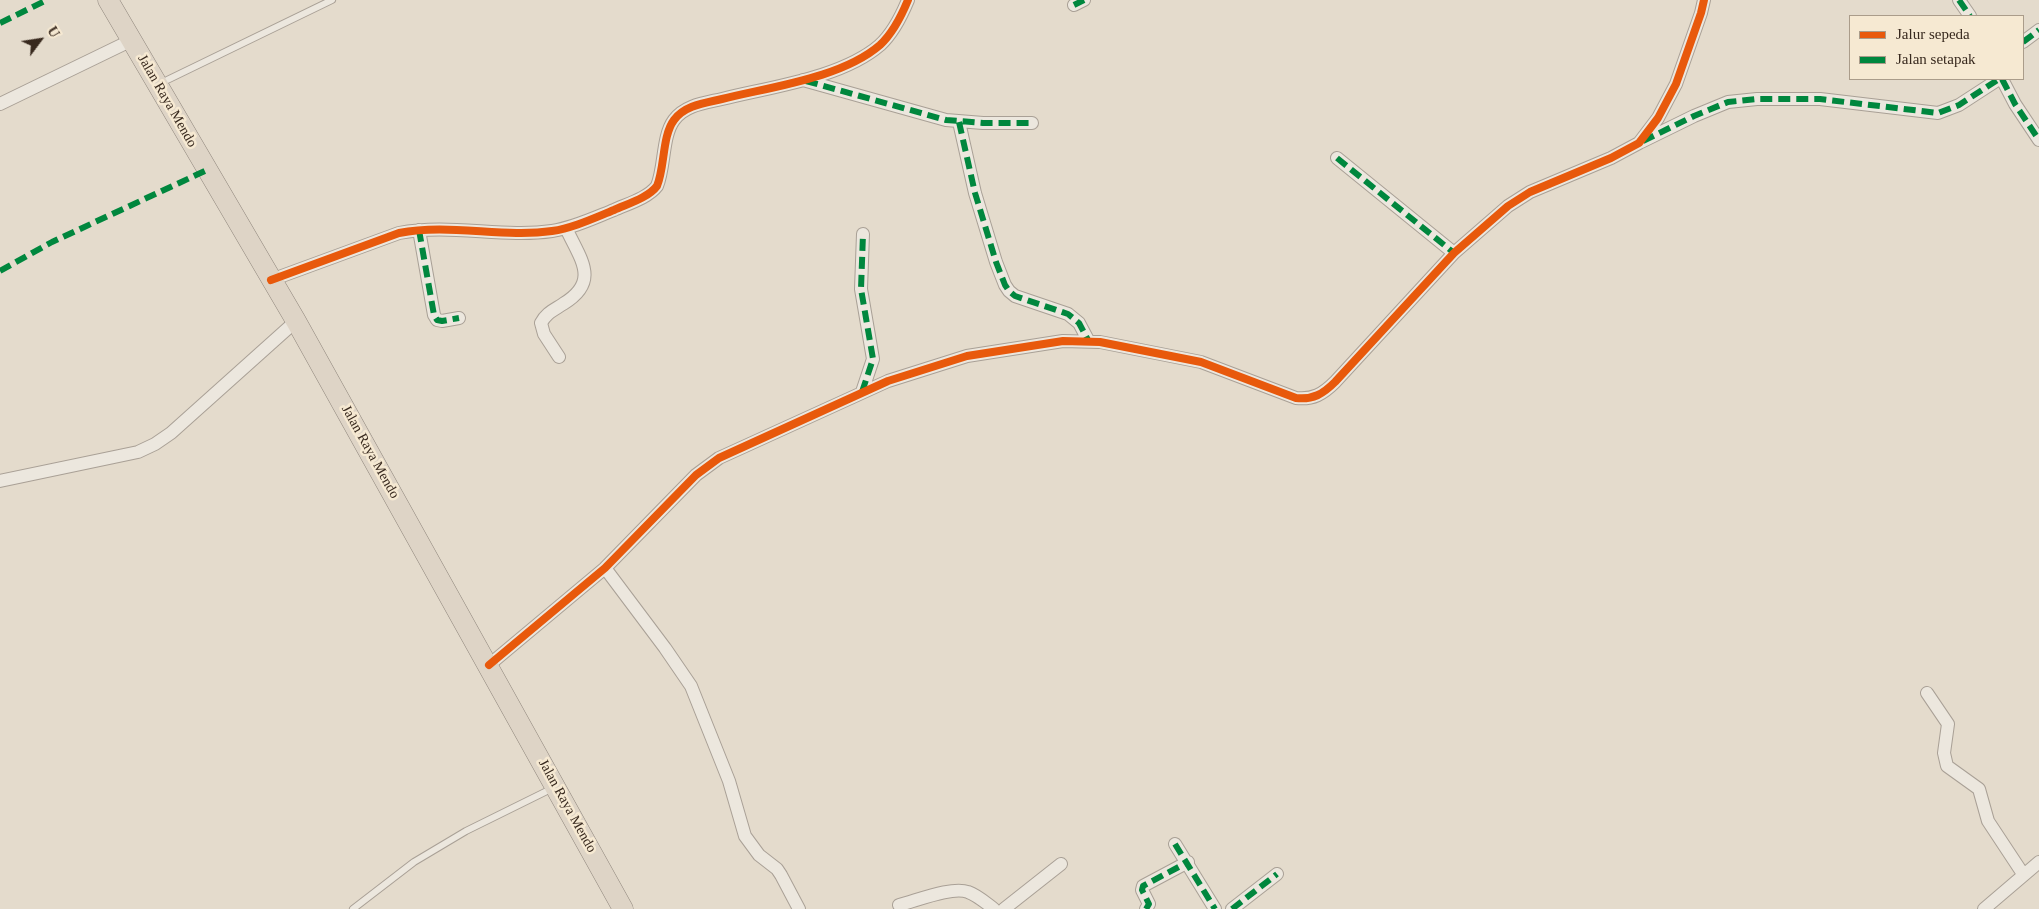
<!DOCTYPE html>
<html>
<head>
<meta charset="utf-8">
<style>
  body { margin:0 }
  #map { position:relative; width:2039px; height:909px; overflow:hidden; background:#e4dbcc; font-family:"Times New Roman",serif }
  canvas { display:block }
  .legend { position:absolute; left:1849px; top:15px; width:175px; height:65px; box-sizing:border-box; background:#f6e9d2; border:1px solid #aa9c8a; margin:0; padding:6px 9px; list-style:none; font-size:15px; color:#38291e }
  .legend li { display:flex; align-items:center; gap:10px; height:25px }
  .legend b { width:25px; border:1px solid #aa9c8a }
  .north { position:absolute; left:15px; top:15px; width:50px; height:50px; -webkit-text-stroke:4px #f6e9d2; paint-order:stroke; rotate:59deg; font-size:14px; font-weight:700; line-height:20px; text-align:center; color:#38291e }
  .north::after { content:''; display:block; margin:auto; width:18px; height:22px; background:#38291e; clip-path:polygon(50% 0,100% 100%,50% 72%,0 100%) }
</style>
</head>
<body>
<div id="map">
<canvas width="2039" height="909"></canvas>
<ul class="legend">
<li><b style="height:6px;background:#e8590c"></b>Jalur sepeda</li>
<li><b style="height:6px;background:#00873e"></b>Jalan setapak</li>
</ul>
<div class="north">U</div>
</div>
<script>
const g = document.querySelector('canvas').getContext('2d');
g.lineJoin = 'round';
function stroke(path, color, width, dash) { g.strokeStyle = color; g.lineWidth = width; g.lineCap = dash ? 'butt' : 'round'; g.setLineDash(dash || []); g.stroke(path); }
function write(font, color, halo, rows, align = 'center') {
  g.font = font + ' "Times New Roman",serif'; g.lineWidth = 5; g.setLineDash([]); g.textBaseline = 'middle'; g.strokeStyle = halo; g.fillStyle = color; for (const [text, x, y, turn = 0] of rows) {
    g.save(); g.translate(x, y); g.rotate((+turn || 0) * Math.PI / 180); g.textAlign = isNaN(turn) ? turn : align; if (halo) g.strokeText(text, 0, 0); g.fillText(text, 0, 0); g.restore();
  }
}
const service = new Path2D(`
  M161,83L332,0
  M353,909L414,862L466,831L553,788`);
const minor = new Path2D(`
  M1959,0L1970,16
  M1074,5L1084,0
  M2023,42L2039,30
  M2002,79L2015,104L2039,140
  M803,80L946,120L983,123H1032
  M0,104L132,40
  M959,122L975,193L996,262L1005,285L1009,291L1015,296L1068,314L1079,323L1088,340
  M1641,142L1694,116L1728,102L1757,99H1820L1938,113L1959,105L1999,79
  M1337,158L1454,253
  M419,230L434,315L437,320L442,321L459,318
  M271,280L399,233C449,223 502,238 552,231C573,228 594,218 614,210C627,204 648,198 657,186C665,167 662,136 674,120C685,105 705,103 722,99C770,87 842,78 880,45C893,33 901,17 908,0
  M559,357L544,334L541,323C546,313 554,310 563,304C601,281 580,259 566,228
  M862,392L873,359L861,289L863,234
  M0,481L138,452L155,444L171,433L296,321
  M605,568L665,648L691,686L729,781L745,836L759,855L777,869L781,875L799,909
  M489,665L605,568L696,475L719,458L888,381L967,356L1063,341L1100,342L1201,362L1296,398C1313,400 1323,394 1335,382L1454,253L1508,206L1530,192L1611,158L1639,143L1658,118L1676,84L1701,13L1704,0
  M1927,693L1948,724L1944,753L1947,766L1979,789L1988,821L2023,874
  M1175,844L1215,909
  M899,905C916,901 952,886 968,892C977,895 986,903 994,909
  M1004,909L1061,864
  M1146,909L1149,904L1142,890L1143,886L1188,862
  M1232,909L1277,874
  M1984,909L2039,862`);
const trunk = new Path2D(`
  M108,0L296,321L623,909`);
stroke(service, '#a9a096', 8);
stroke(minor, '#a9a096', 14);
stroke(trunk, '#8f867c', 21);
stroke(service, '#ece7de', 6);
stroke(minor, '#ece7de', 12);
stroke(trunk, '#ded4c6', 20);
stroke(new Path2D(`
  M1959,0L1970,16
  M1074,5L1084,0
  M0,23L47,0
  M2023,42L2039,30
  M2002,79L2015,104L2039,140
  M806,81L946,120L983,123H1032
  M959,122L975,193L996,262L1005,285L1009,291L1015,296L1068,314L1079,323L1088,340
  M1643,141L1694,116L1728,102L1757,99H1820L1938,113L1959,105L1999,79
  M1337,158L1454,253
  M419,230L434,315L437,320L442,321L459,318
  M0,271L52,242L207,170
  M862,392L873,359L861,289L863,234
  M1175,844L1215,909
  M1146,909L1149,904L1142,890L1143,886L1188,862
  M1232,909L1277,874`), '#00873e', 6, [12, 6]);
stroke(new Path2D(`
  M271,280L399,233C449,223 502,238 552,231C573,228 594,218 614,210C627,204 648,198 657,186C665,167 662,136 674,120C685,105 705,103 722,99C770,87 842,78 880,45C893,33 901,17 908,0
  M489,665L605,568L696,475L719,458L888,381L967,356L1063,341L1100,342L1201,362L1296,398C1313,400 1323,394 1335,382L1454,253L1508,206L1530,192L1611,158L1639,143L1658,118L1676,84L1701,13L1704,0`), '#e8590c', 8);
write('14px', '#38291e', '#f6e9d2', [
  ["Jalan Raya Mendo",167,101,60],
  ["Jalan Raya Mendo",370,452,61],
  ["Jalan Raya Mendo",567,806,61]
]);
</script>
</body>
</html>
